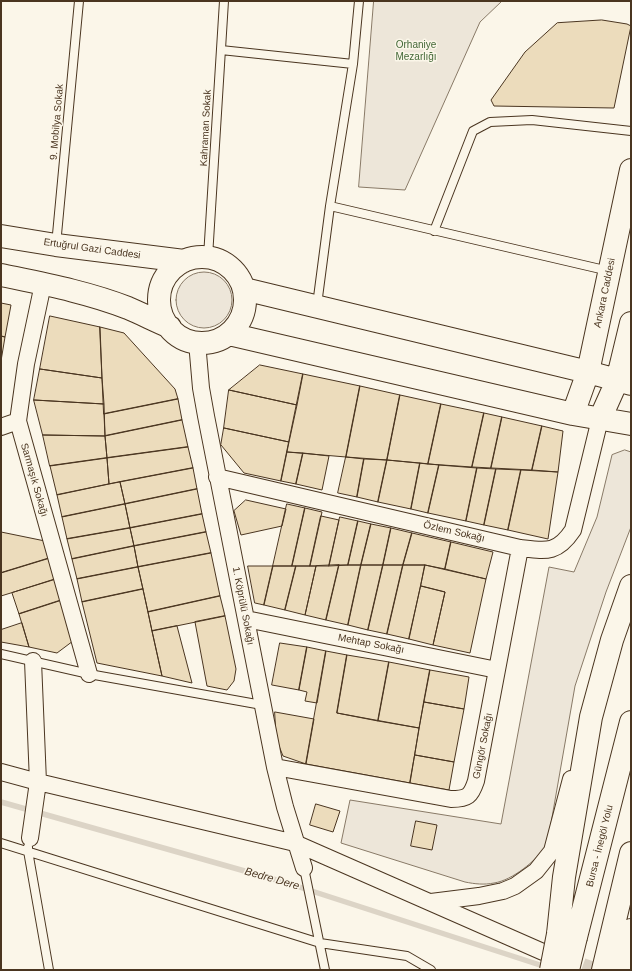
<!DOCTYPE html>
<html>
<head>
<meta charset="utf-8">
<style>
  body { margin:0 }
  #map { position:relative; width:632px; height:971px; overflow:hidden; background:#fbf6e9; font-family:Helvetica,sans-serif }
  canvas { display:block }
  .frame { position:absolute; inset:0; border:2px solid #4a3520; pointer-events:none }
</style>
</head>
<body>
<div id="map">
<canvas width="632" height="971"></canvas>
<div class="frame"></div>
</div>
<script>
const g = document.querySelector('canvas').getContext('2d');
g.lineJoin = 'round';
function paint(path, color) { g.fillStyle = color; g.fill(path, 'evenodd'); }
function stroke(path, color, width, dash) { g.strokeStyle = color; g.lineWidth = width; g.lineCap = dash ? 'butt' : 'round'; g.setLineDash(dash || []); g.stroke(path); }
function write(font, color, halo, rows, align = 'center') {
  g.font = font + ' Helvetica,sans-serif'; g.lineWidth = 3; g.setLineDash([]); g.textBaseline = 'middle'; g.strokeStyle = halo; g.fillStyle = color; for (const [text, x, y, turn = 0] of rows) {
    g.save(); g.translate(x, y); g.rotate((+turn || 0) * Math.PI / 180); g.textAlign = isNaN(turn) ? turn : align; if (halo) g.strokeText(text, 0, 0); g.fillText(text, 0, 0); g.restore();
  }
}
const green = new Path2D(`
  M374,1H502L480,22L405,190L359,187Z
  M176 300a28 28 0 1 1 56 0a28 28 0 1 1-56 0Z
  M625,450L631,452V527L606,592L575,686L547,846C535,861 513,880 494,883C484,885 475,884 465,882L341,843L350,800L501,824L549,567L574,572L597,517L612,455Z`);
paint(green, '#ede6d9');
stroke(green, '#887966', 1);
stroke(new Path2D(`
  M1,802L287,883L540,965`), '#dcd4c6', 5.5);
const building = new Path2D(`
  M602,20L627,24L631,26L614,108L494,106L491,100L525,52L557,23Z
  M1,303L11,305L5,337L1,336Z
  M50,316L100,327L102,378L40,369Z
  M100,327L124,333L175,389L178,399L104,414Z
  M1,336L5,337L1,361Z
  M260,365L303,374L297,405L229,390Z
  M40,369L102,378L104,404L34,400Z
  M303,374L360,386L346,457L287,452Z
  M360,386L400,395L387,460L346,457Z
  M229,390L297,405L289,442L224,428Z
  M400,395L441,404L428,464L387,460Z
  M178,399L182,420L105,436L104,414Z
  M34,400L104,404L105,436L43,435Z
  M441,404L484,413L472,467L428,464Z
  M484,413L502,417L491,468L472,467Z
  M502,417L542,426L532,470L491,468Z
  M182,420L188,447L107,458L105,436Z
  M542,426L563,431L558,472L532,470Z
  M224,428L289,442L281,481L244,473L221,445Z
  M43,435L105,436L107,458L50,466Z
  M188,447L193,468L109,484L107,458Z
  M287,452L303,453L296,484L281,481Z
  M303,453L329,456L322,490L296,484Z
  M346,457L364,459L357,497L338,493Z
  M107,458L109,484L57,495L50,466Z
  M364,459L387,460L378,502L357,497Z
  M387,460L420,463L411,509L378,502Z
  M420,463L439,465L428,513L411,509Z
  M439,465L477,468L466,521L428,513Z
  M193,468L197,489L125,504L120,482Z
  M477,468L496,469L484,525L466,521Z
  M496,469L521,470L508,530L484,525Z
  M521,470L558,472L548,539L508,530Z
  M120,482L125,504L62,517L57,495Z
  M197,489L202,514L130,528L125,504Z
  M246,500L286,509L282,526L241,535L234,511Z
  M125,504L130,528L67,539L62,517Z
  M287,504L305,508L292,566H273Z
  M305,508L322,512L310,566H292Z
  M202,514L206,532L134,546L130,528Z
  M321,516L339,520L329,566H310Z
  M340,517L358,521L348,565L329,566Z
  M358,521L371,524L361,565H348Z
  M371,524L391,528L383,565H361Z
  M130,528L134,546L72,559L67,539Z
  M391,528L412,533L403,565H383Z
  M1,532L45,541L50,558L1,573Z
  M206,532L211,553L138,567L134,546Z
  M412,533L451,542L445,569L425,565H403Z
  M451,542L493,552L486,579L445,569Z
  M134,546L138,567L77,579L72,559Z
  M211,553L220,596L148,612L138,567Z
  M50,558L56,579L1,596V573Z
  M339,565L326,620L305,615L316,566Z
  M339,565H361L348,625L326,620Z
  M361,565H383L368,630L348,625Z
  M383,565H403L387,634L368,630Z
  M403,565H425L409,639L387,634Z
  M425,565L486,579L470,653L433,645L445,592L421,586Z
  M248,566H273L264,605L255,603Z
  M273,566H296L285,610L264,605Z
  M296,566H316L305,615L285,610Z
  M138,567L143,589L82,602L77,579Z
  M56,579L62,600L19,614L12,593Z
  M421,586L445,592L433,645L409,639Z
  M143,589L152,631L162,676L97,663L82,602Z
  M220,596L225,616L152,631L148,612Z
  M62,600L73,641L57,653L29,647L19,614Z
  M225,616L236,669L234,681L227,690L207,686L195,622Z
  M22,623L29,647L1,642V630Z
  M177,626L192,683L162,676L152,631Z
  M280,643L307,647L299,690L272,685Z
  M307,647L326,651L317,703L305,701L307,692L299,690Z
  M326,651L347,655L337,713L419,728L410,783L306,764Z
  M347,655L389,662L378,721L337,713Z
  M389,662L430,670L419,728L378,721Z
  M430,670L469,677L464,709L424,702Z
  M424,702L464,709L454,762L415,755Z
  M275,712L314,719L306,764L283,756L279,746L276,734Z
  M415,755L454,762L449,790L410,783Z
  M316,804L340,811L333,832L310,825Z
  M416,821L437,825L432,850L411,846Z`);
paint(building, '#ecdcbc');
stroke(building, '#4a3520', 1);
stroke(new Path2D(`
  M560,958L594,970`), '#d8cfc1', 16, [16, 8]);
const lane = new Path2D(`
  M221,50L353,64
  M330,206L609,271
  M434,231L473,131L490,122L532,120L631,131
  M56,245L79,1
  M208,257L224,1
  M317,305L330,206L353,64L359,1
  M1,654L89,674L262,705
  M1,843L320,943L407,956L431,970
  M28,847V851L49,970
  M304,868L325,970`);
const street = new Path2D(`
  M43,284L26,364L18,421L89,674
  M197,342L201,388L206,416L275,767L285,807L304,868
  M1,427L18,421
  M217,477L520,548C546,551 557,554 573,530L600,419
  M246,619L497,670
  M275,767L451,799C468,799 471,796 476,781L520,548
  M1,772L38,782L295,843L543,952
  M30,838L38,782L33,661
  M431,902L479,896L503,891L515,886L536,871L552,851L571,779`);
const secondary = new Path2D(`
  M1,236L56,245L184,261
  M159 300a43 43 0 1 1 86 0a43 43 0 1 1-86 0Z
  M1,275C44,284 87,292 128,308C142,314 156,321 170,327
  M244,289L588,372L631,384
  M229,334L573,414L631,424
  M573,414L588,372L631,170
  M600,419L617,381L631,323`);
const highway = new Path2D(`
  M558,934L564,877L591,717L612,640L631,586
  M576,937L631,722
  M603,970L631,853
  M620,970L631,930`);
stroke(lane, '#4a3520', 10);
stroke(street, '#4a3520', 18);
stroke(secondary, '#4a3520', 24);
stroke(highway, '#4a3520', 24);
stroke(lane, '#fbf6e9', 8);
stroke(street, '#fbf6e9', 16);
stroke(secondary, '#fbf6e9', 22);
stroke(highway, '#fbf6e9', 22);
const highwayBridge = new Path2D(`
  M551,970L558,934
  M568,970L576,937`);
stroke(highwayBridge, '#4a3520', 24, []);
stroke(highwayBridge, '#fbf6e9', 22);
write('10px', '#436837', '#fbf6e9', [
  ["Orhaniye",416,45],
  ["Mezarlığı",416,57]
]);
write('10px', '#4a3520', '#fbf6e9', [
  ["9. Mobilya Sokak",57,122,-85],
  ["Kahraman Sokak",206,128,-87],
  ["Ertuğrul Gazi Caddesi",92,249,8],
  ["Ankara Caddesi",605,293,-78],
  ["Sarmaşık Sokağı",34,480,74],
  ["Özlem Sokağı",454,532,13],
  ["1. Köprülü Sokağı",243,606,79],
  ["Mehtap Sokağı",371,644,11],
  ["Güngör Sokağı",483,746,-79],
  ["Bursa - İnegöl Yolu",600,846,-76]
]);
write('italic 11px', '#4a3520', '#fbf6e9', [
  ["Bedre Dere",272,879,16]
]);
</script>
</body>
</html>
